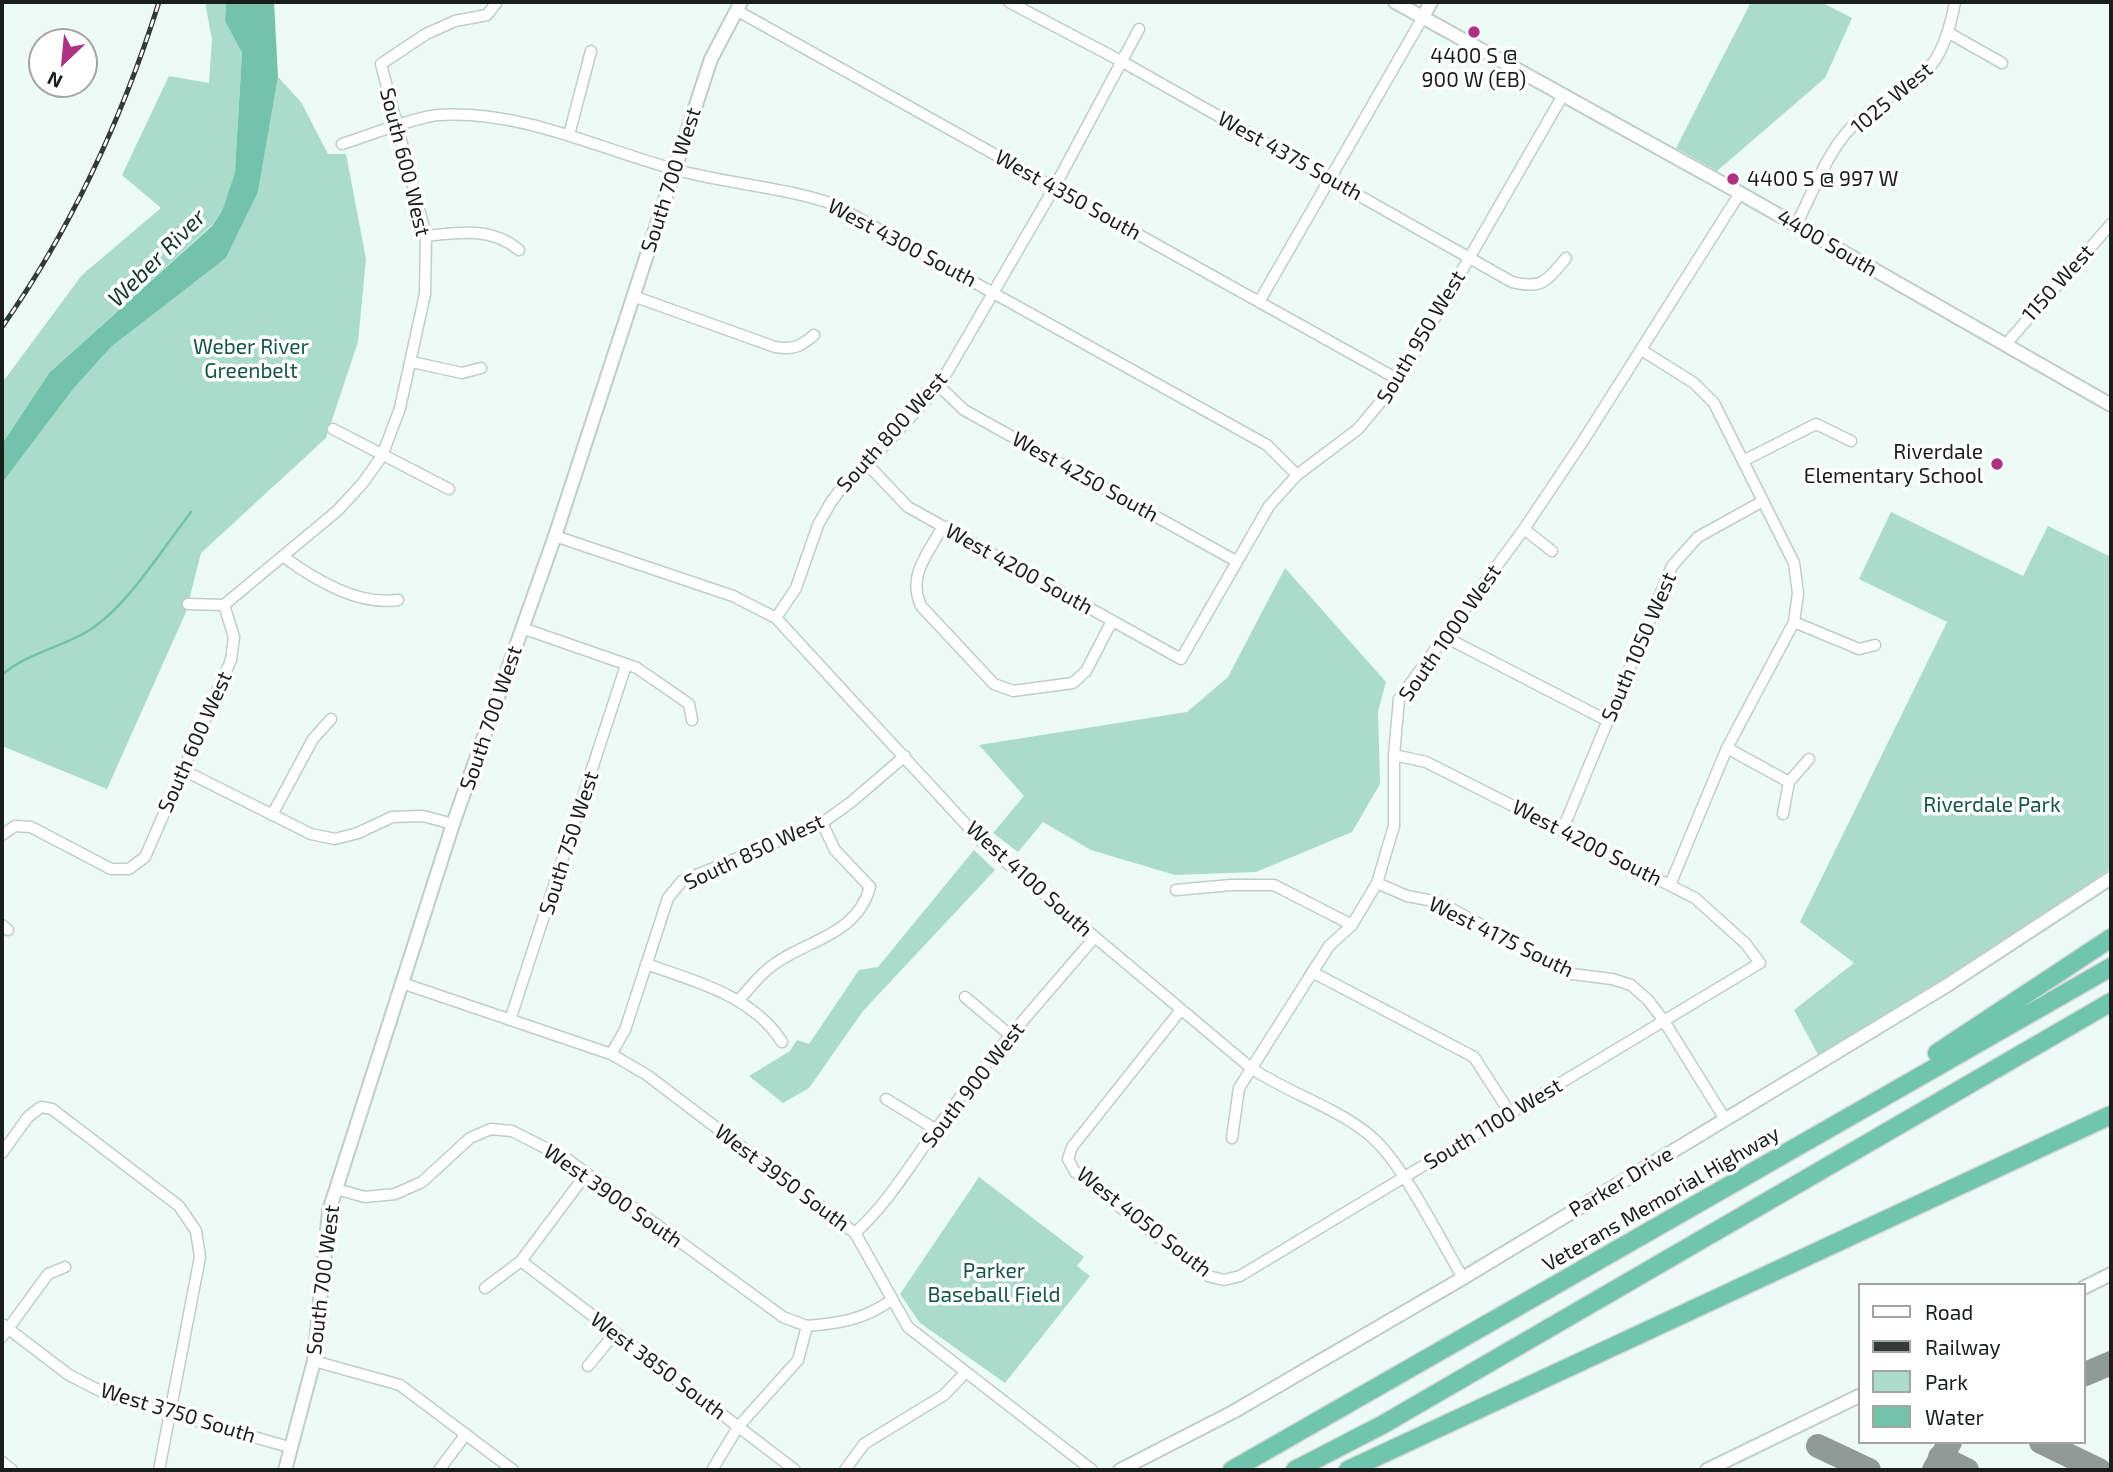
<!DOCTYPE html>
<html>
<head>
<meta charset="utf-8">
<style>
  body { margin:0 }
  #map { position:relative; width:2113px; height:1472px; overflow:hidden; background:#ecfbf5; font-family:"Exo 2",sans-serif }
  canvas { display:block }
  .frame { position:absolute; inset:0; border:4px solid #1a1f1e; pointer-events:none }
  .legend { position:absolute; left:1858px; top:1283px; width:228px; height:161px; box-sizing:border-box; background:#fff; border:2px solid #a3a5a5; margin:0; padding:9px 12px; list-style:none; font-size:21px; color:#1a1f1e }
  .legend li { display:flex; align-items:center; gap:14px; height:35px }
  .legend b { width:35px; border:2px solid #a3a5a5 }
  .north { position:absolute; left:28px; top:28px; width:70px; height:70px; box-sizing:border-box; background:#fff; border:2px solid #a3a5a5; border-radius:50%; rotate:206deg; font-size:19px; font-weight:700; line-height:28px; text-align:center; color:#1a1f1e }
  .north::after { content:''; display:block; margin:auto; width:24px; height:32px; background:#ad3284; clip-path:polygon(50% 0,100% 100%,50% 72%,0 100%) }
</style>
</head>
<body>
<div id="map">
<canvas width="2113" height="1472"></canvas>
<div class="frame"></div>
<ul class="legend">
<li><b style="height:9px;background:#fff"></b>Road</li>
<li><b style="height:9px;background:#333a38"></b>Railway</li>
<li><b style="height:19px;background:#abdbcb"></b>Park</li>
<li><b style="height:19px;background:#73c2aa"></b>Water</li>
</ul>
<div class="north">N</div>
</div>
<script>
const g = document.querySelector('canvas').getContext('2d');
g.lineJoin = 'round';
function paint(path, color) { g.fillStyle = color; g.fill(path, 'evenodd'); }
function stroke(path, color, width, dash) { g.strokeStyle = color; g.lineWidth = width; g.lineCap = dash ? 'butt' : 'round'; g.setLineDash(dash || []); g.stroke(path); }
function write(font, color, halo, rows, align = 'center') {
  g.font = font + ' "Exo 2",sans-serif'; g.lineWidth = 7; g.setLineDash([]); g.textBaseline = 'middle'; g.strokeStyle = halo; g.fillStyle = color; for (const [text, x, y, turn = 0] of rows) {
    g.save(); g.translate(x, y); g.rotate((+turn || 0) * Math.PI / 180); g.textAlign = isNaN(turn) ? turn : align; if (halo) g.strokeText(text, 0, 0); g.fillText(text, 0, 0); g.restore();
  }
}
paint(new Path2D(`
  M205,2H226L225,21L242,53L235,172L222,211L212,225L49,373L2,444V383L82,275L161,208L122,175L169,76L209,83L212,40Z
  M1751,2H1821L1852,18L1825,78L1717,171L1676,148Z
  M278,77L301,102L328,154H346L366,259L358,342L326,438L201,553L186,612L107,789L2,746V483L74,388L111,347L226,258L258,192Z
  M1891,512L2023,576L2048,526L2111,557V868L1908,1008L1822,1062L1794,1010L1854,963L1800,922L1947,622L1859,579Z
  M1285,568L1386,682L1378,711L1380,784L1352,832L1256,872L1175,875L1091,850L1043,822L1018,852L993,833L1024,796L979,745L1187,712L1228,677Z
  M974,850L995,870L863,1011L809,1088L783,1103L749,1076L790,1051L797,1040L809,1044L859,970L878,967Z
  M979,1177L1084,1257L1077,1266L1090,1276L1005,1383L920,1323L900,1294Z`), '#abdbcb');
paint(new Path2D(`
  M226,2H274L278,77L258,192L226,258L111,347L74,388L2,483V444L49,373L212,226L222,211L235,172L242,53L225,21Z`), '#73c2aa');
stroke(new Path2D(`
  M2,675C27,653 60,648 88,631C126,608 164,547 191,512`), '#73c2aa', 2.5);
stroke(new Path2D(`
  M2083,1375L2111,1363
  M2041,1442L2099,1470
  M1818,1446L1869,1470
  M1940,1457L1967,1470
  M1934,1470L1950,1442`), '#909a96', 24);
const minor = new Path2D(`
  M1009,2L1121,61L1512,282C1542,290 1548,280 1566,258
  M736,10L1399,380
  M1949,33L2002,63
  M569,135L591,51
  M342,144C368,136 414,117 439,115C522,110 599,149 677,170C729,184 783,187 833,204L1267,445L1297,475
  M1796,225C1814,191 1829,145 1859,120C1914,72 1939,87 1955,2
  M426,236C459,232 492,227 519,250
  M633,296L775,347C793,350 800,347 814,335
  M1259,302L1423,17
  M2006,344L2111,224
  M1643,351L1694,383L1714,403L1794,563L1798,593L1794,622L1727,748L1670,885
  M412,362L462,373L481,368
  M939,386L964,410L1236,561
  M333,429L449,489
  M1743,461L1816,424L1851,441
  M867,464L908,507L1181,659L1269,506L1297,475L1358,429L1399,380L1563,95
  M943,526C928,554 907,575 921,606L994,684L1013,691L1073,683L1086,671L1112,621
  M1524,529L1552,551
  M555,536L733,596L776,618L984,844L1251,1068C1289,1094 1345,1110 1377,1142C1406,1171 1441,1241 1463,1278
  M284,557C315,580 358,606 398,600
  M188,604L224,605L337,511L362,484L382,456L400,408L425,294L426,236L381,64L426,34L455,21L487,15L497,2
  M776,618L796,588L818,525L831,502L847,481L867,464L939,386L1054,188L1139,29
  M1794,622L1859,649L1875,645
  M522,628L637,668L689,704L692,720
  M1445,637L1608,721
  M1727,748L1789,782
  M183,770L311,834L335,839L358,833L392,817L423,816L453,824
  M1783,814L1789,782L1809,759
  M272,815L313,739L331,719
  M1562,831L1672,566L1698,537L1763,501
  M2,835L15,826L31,827L111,869H129L145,857L231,660L234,637L224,605
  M1377,883L1407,896L1439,902L1572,974L1612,979L1631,985L1648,1000L1664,1021L1725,1119
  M1176,890L1231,885H1274L1352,925
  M2,925L8,930
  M646,964C695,981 753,996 782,1042
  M1312,972L1474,1057L1510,1113
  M402,983L611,1054L647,1075L855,1233L908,1327L1092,1470
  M965,997L1010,1035
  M738,1001C747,991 757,978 768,969C802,940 856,938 870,887L835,850L822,823
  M1180,1011L1072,1147L1068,1159L1075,1172L1208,1276L1224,1280L1240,1276L1760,963L1746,944L1695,898L1426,762L1394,755
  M510,1020L626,665
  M611,1054L625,1030L668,898L682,881L822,823L850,803L905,756
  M886,1099L935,1129
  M1232,1138L1239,1088L1329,946L1352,925L1377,883L1394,826V755L1399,699L1524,529L1583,441L1740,193
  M2,1153L28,1117L41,1107L52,1109L179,1206L196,1231L200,1257L159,1470
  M336,1189L365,1197L395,1194L422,1182L470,1138L491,1129L512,1131L567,1159L783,1317L807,1326
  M855,1233C889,1202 910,1165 937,1128C986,1061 1041,1000 1095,937
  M521,1261L795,1470
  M485,1288L521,1261L586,1174
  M2,1324L69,1375L110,1396L289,1447
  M2,1337L48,1274L65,1267
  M314,1361L400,1385L513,1470
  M588,1366L615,1333
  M2,1462L12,1470
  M439,1470L466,1434
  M712,1470L738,1427L798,1360L807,1326C840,1323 863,1320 890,1301
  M845,1470L864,1444L944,1395L966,1372`);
const tertiary = new Path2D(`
  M1395,2L1740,193L2111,405
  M1423,17L1431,2
  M2083,1288L2111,1274
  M285,1470L314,1361L329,1211L453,824L555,536L711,59L741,2
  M1120,1470L1233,1412L1463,1278L1946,986L2111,878
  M1707,1470L1859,1396`);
const motorway = new Path2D(`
  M1937,1053L2111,938
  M1232,1470L2111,967
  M1295,1470L1382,1425L2111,1002
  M1348,1470L2111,1115`);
stroke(minor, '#c0cec9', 13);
stroke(tertiary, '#c0cec9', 16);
stroke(motorway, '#d6d7d6', 21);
stroke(minor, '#fff', 10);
stroke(tertiary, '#fff', 12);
stroke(motorway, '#70c5ac', 18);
const rail = new Path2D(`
  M2,327C71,229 123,116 159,2`);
stroke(rail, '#333a38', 5);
stroke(rail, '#fff', 2.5, [8]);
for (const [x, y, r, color] of [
  [1474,32,7,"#ad3284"],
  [1733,179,7,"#ad3284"],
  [1997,464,7,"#ad3284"]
]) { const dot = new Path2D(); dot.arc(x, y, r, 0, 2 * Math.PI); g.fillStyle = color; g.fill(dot); stroke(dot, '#fff', 2.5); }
write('21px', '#1a1f1e', '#fff', [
  ["4400 S @",1474,56],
  ["900 W (EB)",1474,80],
  ["4400 S @ 997 W",1747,179,"left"],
  ["Riverdale",1983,452,"right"],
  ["Elementary School",1983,476,"right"]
]);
write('21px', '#1a1f1e', '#fff', [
  ["1025 West",1892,98,-40],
  ["West 4375 South",1290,156,29],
  ["South 600 West",405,162,76],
  ["South 700 West",671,180,-72],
  ["West 4350 South",1068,195,29],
  ["West 4300 South",902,243,28],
  ["4400 South",1827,243,30],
  ["1150 West",2058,283,-48],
  ["South 950 West",1421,337,-59],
  ["South 800 West",892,432,-48],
  ["West 4250 South",1085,477,29],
  ["West 4200 South",1019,569,29],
  ["South 1000 West",1450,633,-55],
  ["South 1050 West",1639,647,-67],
  ["South 700 West",491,718,-71],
  ["South 600 West",195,742,-66],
  ["South 750 West",569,843,-72],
  ["West 4200 South",1587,843,27],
  ["South 850 West",754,852,-25],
  ["West 4100 South",1029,879,42],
  ["West 4175 South",1501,937,26],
  ["South 900 West",973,1085,-52],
  ["South 1100 West",1493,1124,-31],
  ["West 3950 South",782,1178,37],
  ["Parker Drive",1621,1182,-31],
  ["West 3900 South",613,1196,35],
  ["Veterans Memorial Highway",1661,1199,-30],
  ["West 4050 South",1144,1222,38],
  ["South 700 West",323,1280,-83],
  ["West 3850 South",658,1366,37],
  ["West 3750 South",178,1413,17]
]);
write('21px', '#155646', '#fff', [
  ["Weber River",251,347],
  ["Greenbelt",251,371],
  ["Riverdale Park",1992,805],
  ["Parker",994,1271],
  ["Baseball Field",994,1295]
]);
write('italic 23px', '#12382e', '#fff', [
  ["Weber River",157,258,-45]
]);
</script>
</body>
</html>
